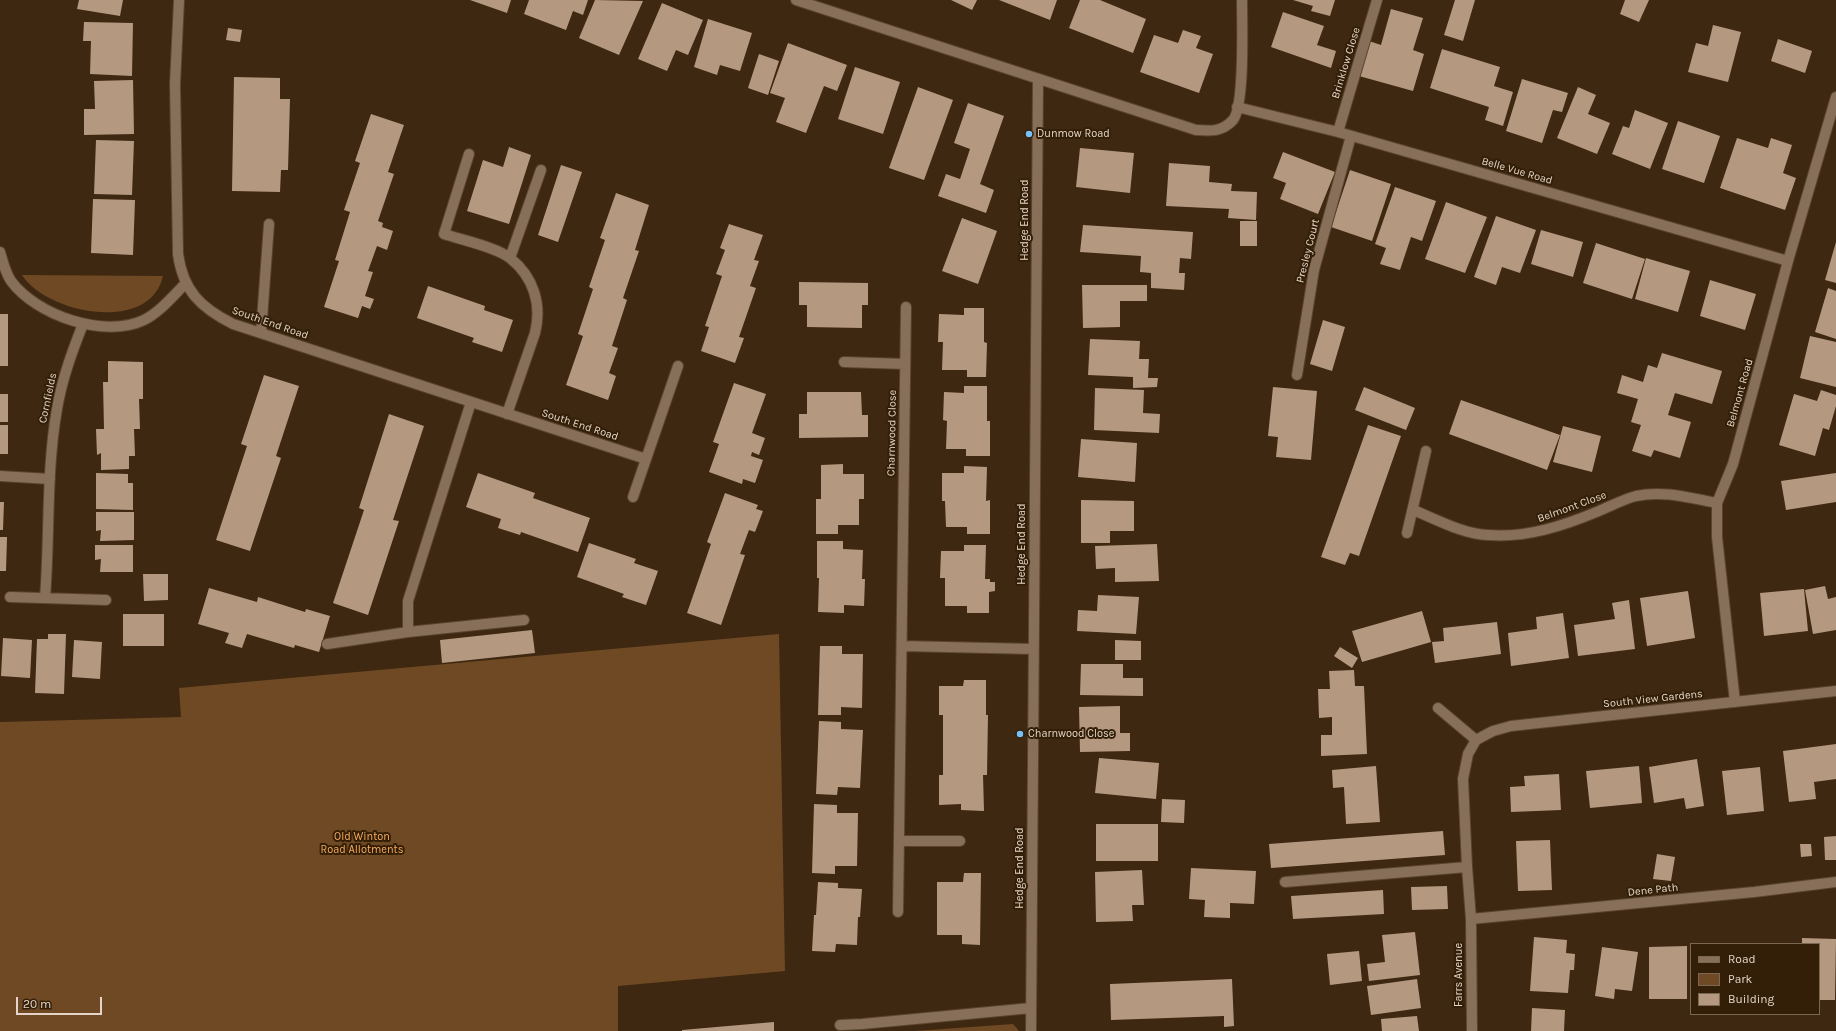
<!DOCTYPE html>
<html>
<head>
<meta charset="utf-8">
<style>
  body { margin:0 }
  #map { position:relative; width:1836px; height:1031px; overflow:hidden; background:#3e2812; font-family:Karla,sans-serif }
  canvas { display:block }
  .legend { position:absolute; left:1690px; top:943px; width:130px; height:72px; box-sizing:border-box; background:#331e07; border:1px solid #7a6754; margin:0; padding:5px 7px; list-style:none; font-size:12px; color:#e4d5c8 }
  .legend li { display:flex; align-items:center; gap:8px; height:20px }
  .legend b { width:20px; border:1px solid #7a6754 }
  .scale { position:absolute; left:16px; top:997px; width:86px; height:18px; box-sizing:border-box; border:2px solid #e4d5c8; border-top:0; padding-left:5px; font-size:12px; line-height:14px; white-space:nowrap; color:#e4d5c8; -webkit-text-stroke:3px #331e07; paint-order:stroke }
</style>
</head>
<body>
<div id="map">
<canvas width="1836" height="1031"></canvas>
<ul class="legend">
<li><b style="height:5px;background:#886f59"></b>Road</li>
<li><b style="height:11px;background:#6f4923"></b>Park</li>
<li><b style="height:11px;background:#b49980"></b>Building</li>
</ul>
<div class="scale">20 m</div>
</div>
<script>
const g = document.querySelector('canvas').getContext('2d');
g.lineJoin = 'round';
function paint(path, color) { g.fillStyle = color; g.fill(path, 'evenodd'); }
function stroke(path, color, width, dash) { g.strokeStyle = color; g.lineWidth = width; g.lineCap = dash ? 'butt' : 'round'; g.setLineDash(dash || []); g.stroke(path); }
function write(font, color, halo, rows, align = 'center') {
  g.font = font + ' Karla,sans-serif'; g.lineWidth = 4; g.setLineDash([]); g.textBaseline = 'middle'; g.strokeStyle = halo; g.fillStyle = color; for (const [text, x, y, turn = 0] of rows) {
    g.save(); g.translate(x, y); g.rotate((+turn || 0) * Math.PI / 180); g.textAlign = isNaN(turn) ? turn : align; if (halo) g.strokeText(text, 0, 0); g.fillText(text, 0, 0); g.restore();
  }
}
paint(new Path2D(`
  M22,275L163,276C150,334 47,314 22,275Z
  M779,634L785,971L618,986V1031H0V722L181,717L179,688Z
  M1013,1024L1019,1031H915Z`), '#6f4923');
paint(new Path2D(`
  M79,0H123L120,16L77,9Z
  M470,0H511L507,13Z
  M529,0H588L583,15L573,11L566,30L524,14Z
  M595,0L643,1L619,55L579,38Z
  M951,0H977L972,10Z
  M999,0H1057L1050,20Z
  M1080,0H1100L1146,19L1133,53L1069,28Z
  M1293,0H1335L1330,16L1311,11L1313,6Z
  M1455,0H1475L1463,41L1444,35Z
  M1625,0H1649L1639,22L1620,14Z
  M662,3L703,20L688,55L676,50L667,71L638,59Z
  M1391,9L1423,18L1413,50L1424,54L1413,91L1359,76L1369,41L1381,45Z
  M1283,12L1324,26L1317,45L1336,51L1331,68L1271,47Z
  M708,19L752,33L740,71L720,65L717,75L694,67Z
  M84,22L133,23L132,76L90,74L91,41H83Z
  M1713,25L1741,32L1728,82L1688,72L1696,43L1708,46Z
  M228,28L242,30L240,42L226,40Z
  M1183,30L1201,36L1196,48L1213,54L1199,93L1140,72L1154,35L1178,43Z
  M1778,39L1812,51L1805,73L1771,61Z
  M788,43L847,65L837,91L824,86L806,133L776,122L785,98L770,93Z
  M1442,49L1500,67L1494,86L1513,92L1503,126L1485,120L1489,107L1430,88Z
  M759,54L779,61L768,95L748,88Z
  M855,67L900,82L883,134L838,119Z
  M234,77L280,78V99H290L288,170H281L280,192L232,191Z
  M1522,79L1568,93L1562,112L1553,110L1542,143L1506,131Z
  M133,80L134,134L84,135V109H95L94,81Z
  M918,87L953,100L924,180L889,168Z
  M1578,87L1596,95L1588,114L1610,123L1597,154L1557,138Z
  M968,103L1004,116L980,184L994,190L986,213L938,196L946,174L960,179L970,149L954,143Z
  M1635,110L1668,123L1650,169L1612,154L1623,126L1629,128Z
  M371,114L404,125L388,172L394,174L378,221L383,223L382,227L393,231L387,250L377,246L368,271L373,272L365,296L374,299L370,309L362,306L358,318L324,307L339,261L335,260L350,212L344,210L360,163L355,161Z
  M1678,121L1720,136L1704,183L1662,169Z
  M1737,138L1768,148L1771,138L1792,145L1783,173L1796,178L1785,210L1720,188Z
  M96,140L134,141L132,195L94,194Z
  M509,147L531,155L509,224L467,211L483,160L503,167Z
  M1080,148L1134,153L1130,193L1076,187Z
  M1283,152L1335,172L1318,214L1280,199L1286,183L1273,178Z
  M1169,163L1210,166L1209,182L1232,184L1231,191L1257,192L1256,220L1228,218L1229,209L1166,206Z
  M561,165L582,172L558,242L538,235Z
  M1350,170L1391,184L1372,241L1331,227Z
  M1395,187L1436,201L1422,241L1411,237L1400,270L1380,264L1386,248L1375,244Z
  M616,193L649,205L635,250L639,251L623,298L627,300L612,346L618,348L609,373L616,376L608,400L566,385L583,336L578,334L593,289L589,287L605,240L600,238Z
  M93,199L135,200L133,255L91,253Z
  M1446,202L1487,217L1465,273L1425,259Z
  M1496,216L1536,230L1520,273L1502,267L1496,285L1474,277Z
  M962,218L997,231L978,284L942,271Z
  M1240,221H1257V246H1240Z
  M729,224L763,235L754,260L759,261L750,286L756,288L739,337L744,338L735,363L701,351L709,327L705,326L722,276L716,274L725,250L720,248Z
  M1083,225L1193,232L1191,259L1180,258L1179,273H1185L1184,290L1151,288V273L1140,272L1141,256L1080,252Z
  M1541,230L1583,242L1573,277L1531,264Z
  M1836,242V283L1825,280Z
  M1596,243L1645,259L1632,299L1583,283Z
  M1646,258L1690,271L1678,312L1635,299Z
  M1710,280L1756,294L1745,330L1700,316Z
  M799,282L868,283V305H862V328L807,327V305H799Z
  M1082,285H1147V301H1120V327L1083,328Z
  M428,286L485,306L484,310L513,320L502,352L472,342L474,338L417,318Z
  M1828,288L1836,291V339L1815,332Z
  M964,308H984V342L987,343L986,377H967V370H942L943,342H938L939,314L964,315Z
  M0,314H8V366H0Z
  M1323,320L1345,327L1332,371L1310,364Z
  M1810,336L1836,342V387L1800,378Z
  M1090,339L1140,341L1139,359H1149L1148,378H1158L1157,387L1133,388V377L1088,375Z
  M1662,353L1722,371L1712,404L1675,393L1668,415L1691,422L1680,458L1654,450L1651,457L1632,451L1641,425L1631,422L1638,399L1617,393L1622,375L1643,382L1648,365L1657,368Z
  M108,361L143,362V399H139L140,429H134L135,456H129V469L101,470V453L97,455L96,429H104L103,382H108Z
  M264,375L299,386L276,456L281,458L250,551L216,540L247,446L241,444Z
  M734,383L766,394L752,433L765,438L759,455L752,452L751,456L763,460L755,483L743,479L742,484L709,472L719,444L713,442Z
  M964,386H987V421H990V456H966V449H946L947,421L943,420L944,392L964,393Z
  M1273,387L1317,391L1311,460L1276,457L1278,437L1268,436Z
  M1364,387L1415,408L1406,430L1355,410Z
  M1095,388L1144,390L1143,413L1160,414L1159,433L1094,430Z
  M1821,390L1836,395V406L1829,430L1823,428L1815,456L1779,445L1794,394L1817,401Z
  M807,392H861L862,415H868V437L799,438V414H807Z
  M0,394H8V422H0Z
  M1461,400L1560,435L1547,470L1449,434Z
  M389,414L424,426L393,520L399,521L368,615L333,603L364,510L359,508Z
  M0,425H8V454H0Z
  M1368,425L1401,436L1359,556L1350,553L1345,565L1321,557Z
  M1563,426L1601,436L1592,472L1553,462Z
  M1081,439L1137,443L1135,482L1078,477Z
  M843,464V474H864V499H859V525H838V534H816V499H821V465Z
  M964,466L987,467L986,501L990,500V534H967V527H946L945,501H942V473H964Z
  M96,473L128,474V483H133V510L96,509Z
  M478,473L535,493L533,498L590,518L578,552L521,532L520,535L498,528L501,519L466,507Z
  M1836,473V502L1786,510L1781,481Z
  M725,493L758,505L756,509L763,511L755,532L749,530L740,554L745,555L721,625L687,613L711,544L707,542Z
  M1081,500L1134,501V531H1110V543H1081Z
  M0,502H4L3,530H0Z
  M96,512H134V540L100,541L101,530L96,531Z
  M0,537H7L6,571H0Z
  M817,541H843V549L863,550L862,579H865L864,606L844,605V613L818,612L819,578H817Z
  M589,543L636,559L634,563L658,571L646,605L622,597L624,594L577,577Z
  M1157,544L1159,581L1115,582V568L1096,569L1095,546Z
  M95,545H133V572H100L101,559L95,560Z
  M964,545H986L985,579H990V582H995V591L989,592V613H967V606H945V578H940L941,551H964Z
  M143,574H168V600L144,601Z
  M1825,586L1828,599L1836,597V630L1813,634L1805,590Z
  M209,588L257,602L258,597L305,612L306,609L330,616L319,652L295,645L294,648L247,634L242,648L225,643L229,633L198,624Z
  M1804,589L1808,631L1764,636L1760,593Z
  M1688,591L1695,638L1647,646L1640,598Z
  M1098,595L1139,597L1136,634L1077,631L1078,610L1097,611Z
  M1629,600L1635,649L1578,656L1574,625L1615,619L1612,603Z
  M1422,611L1431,642L1362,662L1352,631Z
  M1563,613L1569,658L1511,666L1508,633L1537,629L1536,617Z
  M123,614H164V646H123Z
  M1497,622L1501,654L1435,663L1432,642L1444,641L1443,628Z
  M532,630L535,653L442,663L440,640Z
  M48,634H66L64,694L35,693L37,639H48Z
  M3,638L32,640L30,678L1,676Z
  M74,640L102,642L100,679L72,677Z
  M1115,640L1141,641V660H1115Z
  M820,646H842V654H863L862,708L841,707V715H818Z
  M1340,647L1358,658L1352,668L1334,656Z
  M1081,664H1123V678H1143V696L1080,695Z
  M1354,670L1355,686H1364L1367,754L1321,756V735H1332V717L1319,718L1318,689H1330L1329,671Z
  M964,680H986V715H988L987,775H983L984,811L961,810V804L939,805V775H943V715H939V686H963Z
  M1120,706V733H1130V751L1080,752L1079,707Z
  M819,721L841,722V729L863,730L860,788L838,787L837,795L816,794Z
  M1836,744V779L1814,782L1816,799L1789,802L1783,751Z
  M1099,758L1159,763L1156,799L1095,793Z
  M1697,759L1704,806L1686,809L1684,798L1654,803L1649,767Z
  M1376,766L1380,822L1346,824L1344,787L1333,788L1332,770Z
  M1639,766L1642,803L1590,808L1586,771Z
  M1760,767L1764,811L1727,815L1722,771Z
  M1559,774L1561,810L1511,812L1510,787L1525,786L1524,776Z
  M1162,799L1185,800L1184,823L1161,822Z
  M814,804L837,805V813H858L857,866H835V874L812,873Z
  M1096,824H1158V861H1096Z
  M1443,831L1445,855L1271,868L1269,844Z
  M1836,836V860H1825L1824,837Z
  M1550,840L1552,890L1518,891L1516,841Z
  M1800,844H1811L1812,856L1801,857Z
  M1657,854L1675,857L1671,881L1653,879Z
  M1191,868L1256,871L1254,904L1230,903V918L1204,917L1205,900L1189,899Z
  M1142,870L1144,905H1132L1133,921L1096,922L1095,872Z
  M964,873H981L980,945L962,944V935H937V882H963Z
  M818,882L838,883V888L862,889L860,917H858L857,945L836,944L835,952L812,951L814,915H816Z
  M1447,886L1448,909L1412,910L1411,887Z
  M1383,890L1384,914L1293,919L1291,896Z
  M1415,932L1420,975L1369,981L1367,964L1385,962L1382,935Z
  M1534,937L1567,940L1566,953L1575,954L1574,970H1570L1568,993L1530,991Z
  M1802,938L1836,939L1835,1000H1819V944H1802Z
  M1687,946V999H1649V947Z
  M1602,947L1638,952L1632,991L1615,989L1614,999L1595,996Z
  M1359,951L1362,981L1330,985L1327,954Z
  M1232,979L1234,1026L1224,1027V1016L1111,1020L1110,984Z
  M1417,979L1421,1008L1371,1015L1367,986Z
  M1532,1008L1565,1010L1564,1031H1531Z
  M1417,1016L1419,1031H1382L1381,1019Z
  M774,1022V1031H682V1030Z`), '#b49980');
const minor = new Path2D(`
  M179,0L175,84L178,254C183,291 201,308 233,324L646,459
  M796,0L1196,130C1211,131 1222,132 1233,120C1245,105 1242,22 1242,0
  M1237,107L1338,132L1788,261
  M1338,132L1377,0
  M469,154L444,234C462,240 496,247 510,258C534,277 542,305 535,333L507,414
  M0,252C3,262 5,272 11,281C36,315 104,339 144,320C160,312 173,296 185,284
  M510,258L541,170
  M261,333L269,224
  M844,362L905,364
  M1297,375L1314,270L1351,136
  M0,476L50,479
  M633,497L678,366
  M1413,510C1436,519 1462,534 1488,535C1527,538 1563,526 1599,511C1611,506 1624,499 1636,496C1663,490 1690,498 1717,503
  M1407,533L1426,451
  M10,597L106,600
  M45,598C50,535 46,471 57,409C62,379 72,352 83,324
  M408,632L524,620
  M327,644L408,632V601L471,402
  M902,646L1033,649
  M1735,702L1717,537V503L1733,464L1788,261L1836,97
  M1438,708L1476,740
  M899,841H960
  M1285,882L1467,867
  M898,912L906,307
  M1471,919L1754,892L1836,882
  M840,1025L862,1024L1031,1008
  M1031,1031L1038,79
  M1472,1031L1471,919L1467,867L1463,779L1468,754L1476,740L1493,731L1511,726L1836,691`);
stroke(minor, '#59442f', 12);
stroke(minor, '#886f59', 10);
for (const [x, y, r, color] of [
  [1029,134,4,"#76c0f7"],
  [1020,734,4,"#76c0f7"]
]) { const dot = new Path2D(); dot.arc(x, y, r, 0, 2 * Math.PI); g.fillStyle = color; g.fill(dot); stroke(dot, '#331e07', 1.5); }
write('11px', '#e4d5c8', '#331e07', [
  ["Brinklow Close",1346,63,-73],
  ["Belle Vue Road",1517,171,16],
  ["Hedge End Road",1025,220,-90],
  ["Presley Court",1308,251,-76],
  ["South End Road",270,323,19],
  ["Belmont Road",1740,393,-74],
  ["Cornfields",48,398,-78],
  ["South End Road",580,425,18],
  ["Charnwood Close",892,433,-89],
  ["Belmont Close",1572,507,-20],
  ["Hedge End Road",1022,544,-90],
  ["South View Gardens",1653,699,-6],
  ["Hedge End Road",1020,868,-90],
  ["Dene Path",1653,890,-6],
  ["Farrs Avenue",1459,975,-90]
]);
write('11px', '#e4d5c8', '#331e07', [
  ["Dunmow Road",1037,134],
  ["Charnwood Close",1028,734]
], 'left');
write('11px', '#faad5f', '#331e07', [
  ["Old Winton",362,837],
  ["Road Allotments",362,850]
]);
</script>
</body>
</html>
